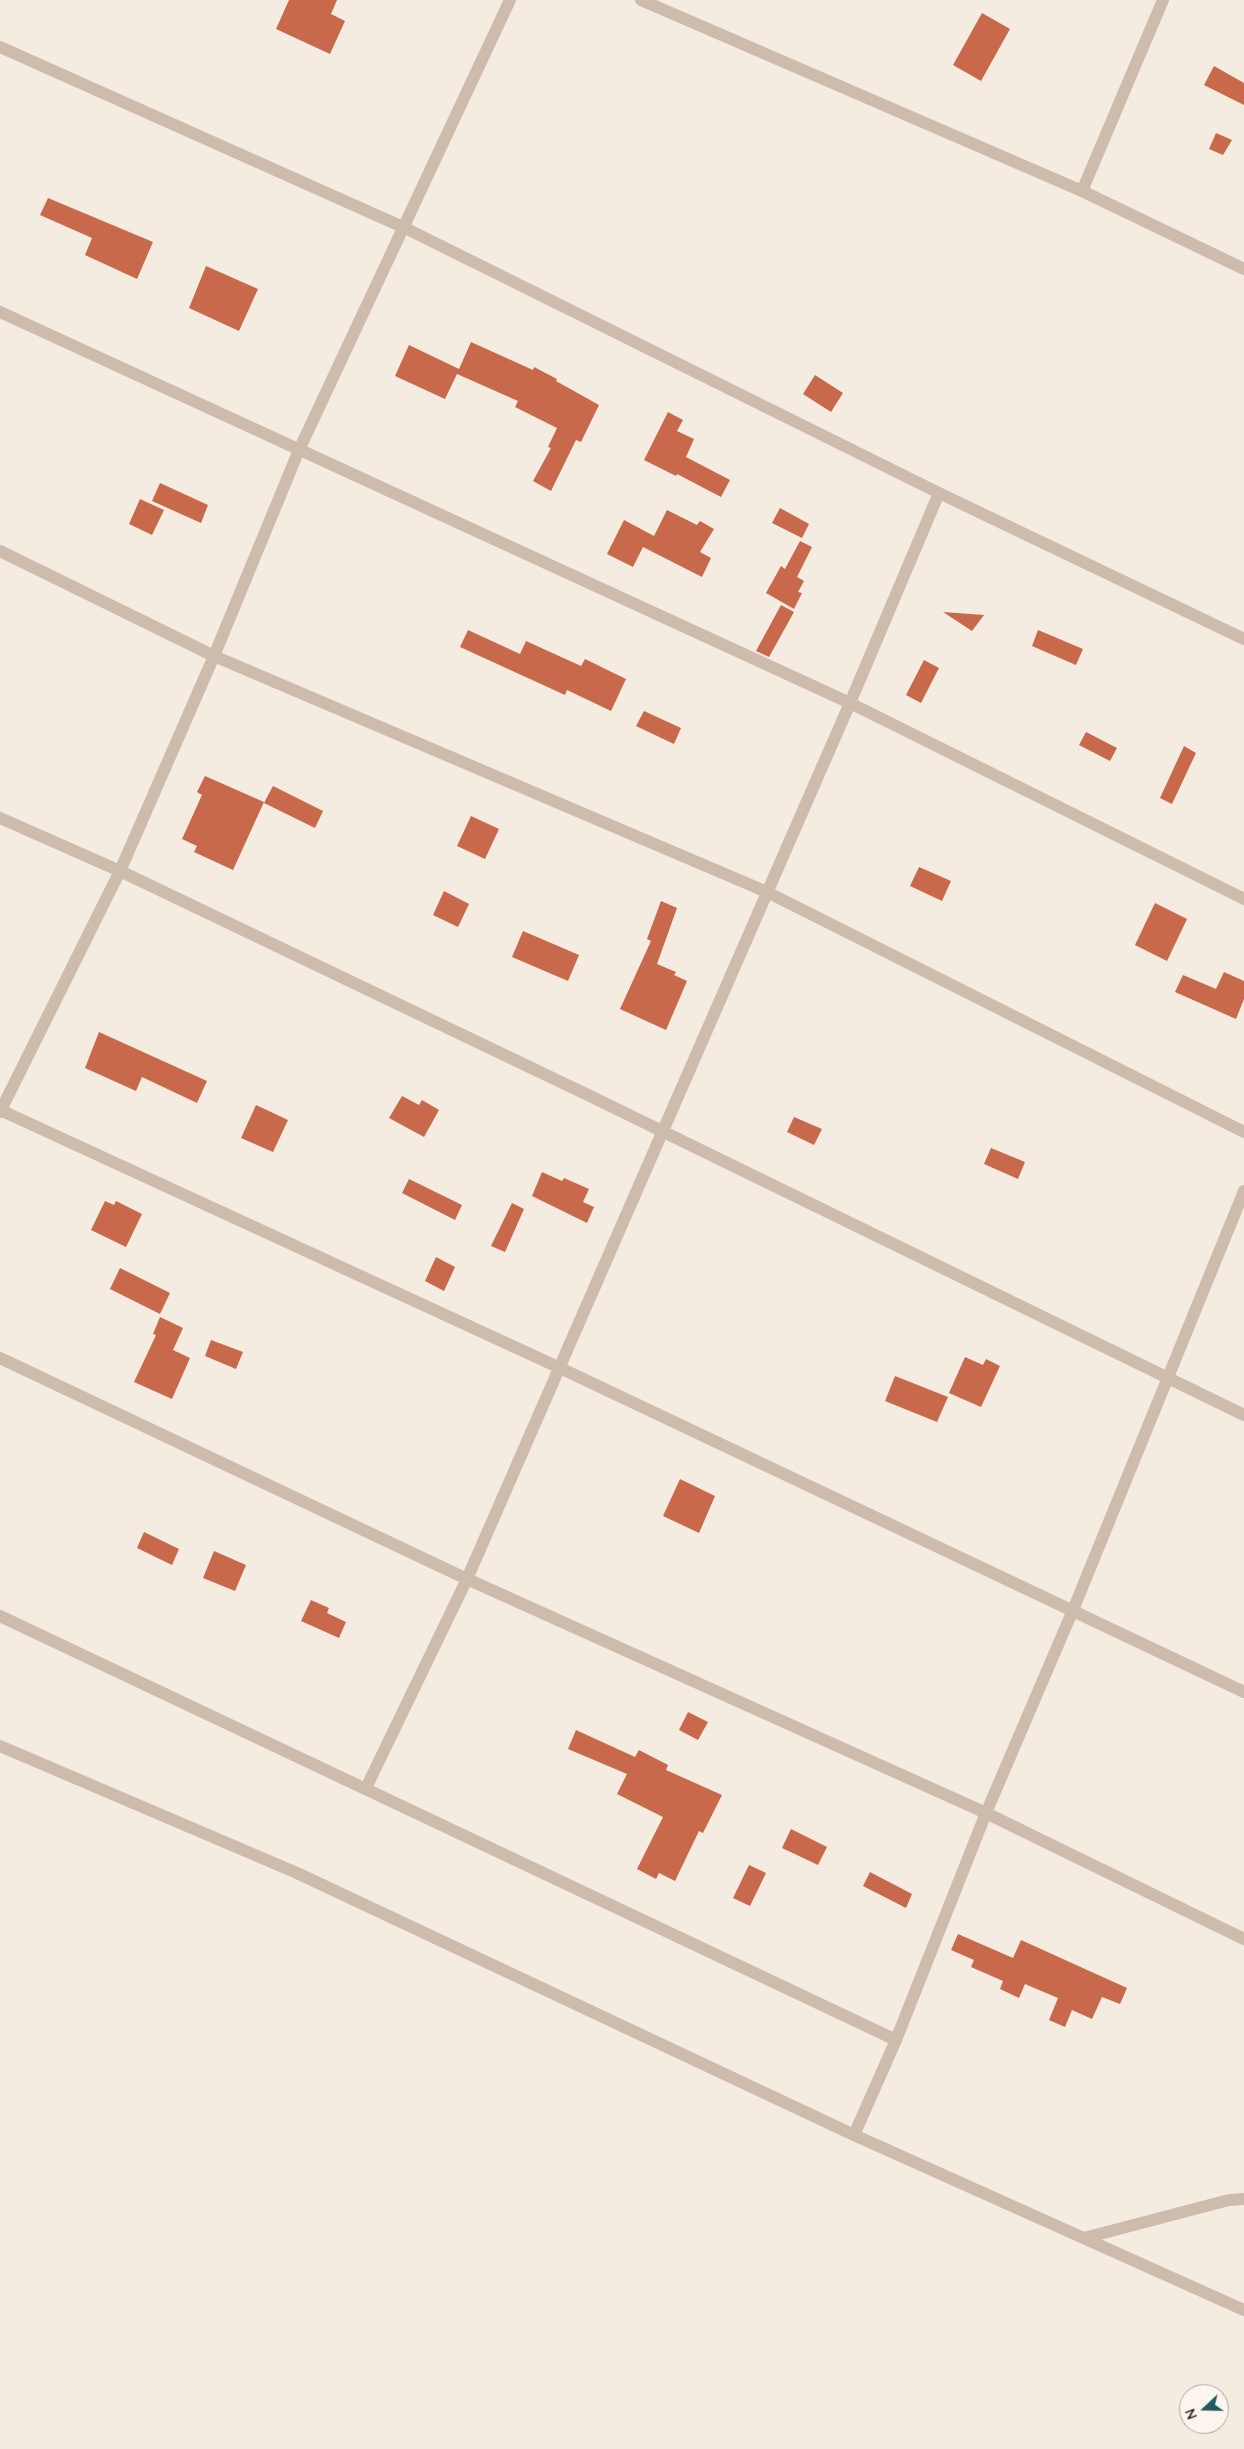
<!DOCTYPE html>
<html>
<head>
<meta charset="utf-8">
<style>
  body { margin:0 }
  #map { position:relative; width:1244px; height:2449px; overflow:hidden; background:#f4ebe1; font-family:Quicksand,sans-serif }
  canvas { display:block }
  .north { position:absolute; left:1179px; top:2384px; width:50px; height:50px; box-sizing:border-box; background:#fbf5ee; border:1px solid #aea6a0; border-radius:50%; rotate:249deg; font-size:14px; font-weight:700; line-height:20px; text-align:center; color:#3b302b }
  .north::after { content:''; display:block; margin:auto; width:18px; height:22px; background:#1f5a5e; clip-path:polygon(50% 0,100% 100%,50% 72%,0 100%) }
</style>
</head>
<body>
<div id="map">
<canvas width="1244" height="2449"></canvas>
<div class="north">N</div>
</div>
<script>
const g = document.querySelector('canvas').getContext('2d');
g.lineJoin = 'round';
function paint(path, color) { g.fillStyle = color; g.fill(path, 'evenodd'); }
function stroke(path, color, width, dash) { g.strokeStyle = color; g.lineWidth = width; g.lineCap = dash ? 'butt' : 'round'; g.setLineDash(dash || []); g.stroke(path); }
paint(new Path2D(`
  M289,0H337L331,14L345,21L330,54L276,29Z
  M982,13L1010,29L981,81L953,65Z
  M1214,66L1244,83V105L1204,85Z
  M1216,133L1232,140L1223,155L1209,149Z
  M48,198L153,242L137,279L85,255L92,238L40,215Z
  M206,266L258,289L239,331L189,308Z
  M471,342L533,370L534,367L557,379L556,381L599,405L581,442L576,440L551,491L533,481L551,448L548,447L557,428L515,407L518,401L457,374L445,399L395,376L409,345L459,369Z
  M815,375L843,393L831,412L803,394Z
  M668,412L683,420L677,431L694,439L686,457L730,480L721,497L677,474L676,476L644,460Z
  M160,483L208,505L201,523L152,501Z
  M140,499L164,510L152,535L129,524Z
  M780,508L809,524L802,538L772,523Z
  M667,510L697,525L700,521L714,529L700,552L711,558L702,577L643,547L633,567L607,554L624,520L654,536Z
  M800,541L812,547L797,577L804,581L798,592L802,593L794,609L766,593L781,566L785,569Z
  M781,605L794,612L769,657L756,651Z
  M943,612L984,615L972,631Z
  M468,630L520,654L526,641L581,666L585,659L626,679L611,711L567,690L565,695L460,647Z
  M1038,630L1083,649L1076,665L1032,646Z
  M924,660L939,668L921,703L906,695Z
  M644,711L681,728L674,744L636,726Z
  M1086,732L1117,748L1110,761L1079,745Z
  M1184,746L1196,753L1172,804L1160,798Z
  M205,776L264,802L233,870L194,852L197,846L182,839L202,795L197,792Z
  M273,786L323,811L315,828L264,803Z
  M471,816L499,829L485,859L457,846Z
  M919,867L951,881L942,901L910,886Z
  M444,891L469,904L458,927L433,915Z
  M661,901L677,908L657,964L676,972L674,975L687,981L666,1030L620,1009L651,941L647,939Z
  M1155,903L1187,919L1167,961L1135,945Z
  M523,931L579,955L568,981L512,957Z
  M1224,972L1244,981V999L1236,1019L1175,992L1183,975L1216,989Z
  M99,1032L207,1081L197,1103L142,1077L136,1091L85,1068Z
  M402,1096L419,1105L422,1100L439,1110L424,1137L389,1118Z
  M256,1105L288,1120L273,1152L241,1138Z
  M794,1117L822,1129L814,1145L787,1132Z
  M991,1148L1025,1162L1018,1179L984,1164Z
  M542,1172L562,1181L564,1178L589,1189L583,1202L594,1207L587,1223L532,1196Z
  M409,1179L462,1205L455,1220L402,1193Z
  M105,1201L114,1205L116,1201L142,1214L126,1247L91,1230Z
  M512,1203L524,1209L505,1252L491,1246Z
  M436,1257L455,1267L444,1291L425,1281Z
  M120,1268L170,1293L160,1314L110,1289Z
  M160,1317L183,1328L173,1350L190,1358L172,1399L134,1382L156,1335L153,1334Z
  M211,1340L243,1352L236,1369L205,1356Z
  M965,1357L983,1365L986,1359L1000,1366L981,1407L949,1393Z
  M895,1376L948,1397L937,1422L885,1401Z
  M680,1479L715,1496L699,1533L663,1516Z
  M144,1532L179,1549L172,1565L137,1548Z
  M214,1551L246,1565L235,1591L203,1578Z
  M311,1600L329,1608L327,1613L346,1622L339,1638L301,1621Z
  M688,1712L708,1722L698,1740L679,1730Z
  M576,1730L635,1757L639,1750L668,1765L666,1770L722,1795L703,1833L699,1831L675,1881L659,1873L656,1879L637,1869L663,1817L617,1794L627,1774L568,1749Z
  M791,1829L827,1847L818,1865L782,1848Z
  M749,1865L766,1873L750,1906L733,1898Z
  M870,1872L912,1894L906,1908L863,1886Z
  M958,1934L1013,1958L1021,1940L1127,1988L1120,2004L1102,1997L1092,2019L1072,2010L1065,2027L1049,2020L1058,1998L1025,1984L1019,1998L1000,1989L1003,1981L971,1967L974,1960L951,1950Z`), '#c8694b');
stroke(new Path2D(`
  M641,0L1082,191L1244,269
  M0,47L405,228L939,493L1244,639
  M1082,191L1163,0
  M0,312L850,703L1244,899
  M0,551L214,656L767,892L1244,1132
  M0,818L120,871L590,1096L1244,1415
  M0,1110L558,1367L1244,1692
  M0,1112L120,871L214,656L299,450L510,0
  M0,1358L467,1579L986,1813L1244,1939
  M0,1616L896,2040
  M0,1746L297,1873L854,2135L1244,2310
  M366,1788L467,1579L850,703L939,493
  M854,2135L896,2040L986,1813L1073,1610L1244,1191
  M1084,2238L1229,2200L1244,2199`), '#cdbbac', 12);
</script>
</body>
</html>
